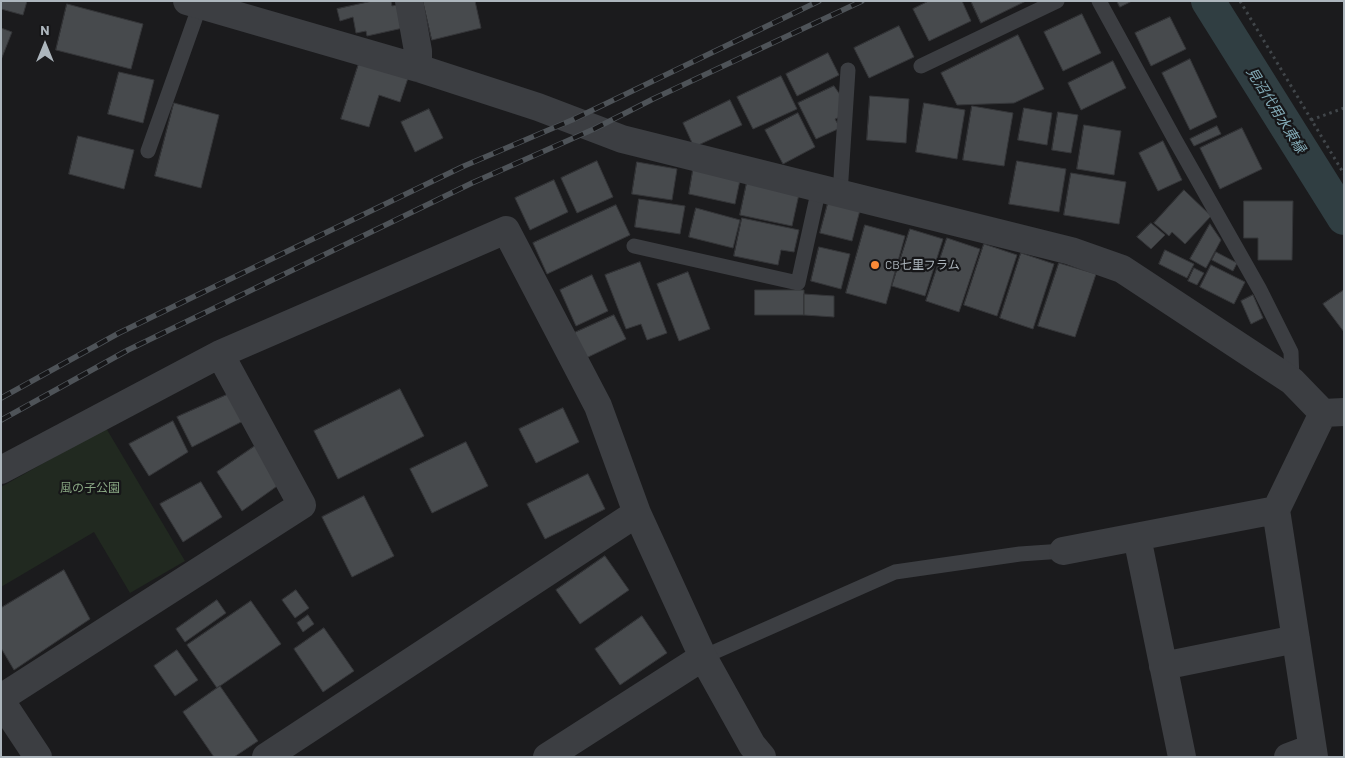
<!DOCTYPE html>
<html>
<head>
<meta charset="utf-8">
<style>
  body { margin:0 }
  #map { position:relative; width:1345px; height:758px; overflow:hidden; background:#1b1b1d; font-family:Barlow,sans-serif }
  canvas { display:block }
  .frame { position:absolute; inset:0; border:2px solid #adb6bd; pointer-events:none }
  .north { position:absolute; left:20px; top:20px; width:50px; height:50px; -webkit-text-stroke:4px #161618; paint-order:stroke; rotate:0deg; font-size:14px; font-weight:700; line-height:20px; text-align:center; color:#adb6bd }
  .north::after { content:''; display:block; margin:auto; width:18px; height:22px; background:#adb6bd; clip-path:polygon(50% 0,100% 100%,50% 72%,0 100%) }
</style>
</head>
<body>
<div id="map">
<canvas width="1345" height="758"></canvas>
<div class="frame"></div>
<div class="north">N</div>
</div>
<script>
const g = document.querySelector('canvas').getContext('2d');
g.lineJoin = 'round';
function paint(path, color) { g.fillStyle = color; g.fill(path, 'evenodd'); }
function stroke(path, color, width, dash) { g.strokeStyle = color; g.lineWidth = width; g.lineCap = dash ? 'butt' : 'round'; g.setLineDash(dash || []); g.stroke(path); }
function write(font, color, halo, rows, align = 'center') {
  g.font = font + ' Barlow,"Noto Sans JP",sans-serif'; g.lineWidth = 4.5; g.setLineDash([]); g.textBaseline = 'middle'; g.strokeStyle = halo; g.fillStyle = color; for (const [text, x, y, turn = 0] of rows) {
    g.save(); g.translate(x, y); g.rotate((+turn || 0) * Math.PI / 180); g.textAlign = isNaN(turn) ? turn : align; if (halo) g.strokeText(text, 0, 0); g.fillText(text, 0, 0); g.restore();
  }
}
paint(new Path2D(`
  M106,428L185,561L130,593L94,532L1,587V487Z`), '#212920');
stroke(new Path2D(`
  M1208,1L1344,218`), '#303e42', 34);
const building = new Path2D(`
  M1,1H27L23,15L1,9Z
  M373,1H391L392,6L397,5L403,28L367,36L366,31L356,33L353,17L340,21L337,9Z
  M423,1H475L481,28L432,40Z
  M929,1H962L971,21L929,41L913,9Z
  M971,1H1026L981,23Z
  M1117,1H1132L1120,7Z
  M67,4L143,24L131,69L56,50Z
  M1082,14L1101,53L1063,71L1044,32Z
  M1170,17L1186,49L1151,66L1135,33Z
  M899,26L914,57L869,78L854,48Z
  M1,28L12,32L1,60Z
  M1018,35L1044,89L1014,103L957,105L941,73Z
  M828,53L839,75L797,96L786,74Z
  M1190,59L1217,117L1190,130L1162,73Z
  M360,60L409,75L400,102L379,95L369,127L341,119Z
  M1113,61L1126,88L1081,110L1068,83Z
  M119,72L154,80L143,123L108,114Z
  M781,76L797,109L753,129L737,97Z
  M834,86L841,96L840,117L835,119L840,128L816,139L798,103Z
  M870,96L909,99L906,143L867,140Z
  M730,100L742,125L694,147L683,123Z
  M174,103L219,115L201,188L155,176Z
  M924,103L965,110L957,159L916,152Z
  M972,106L1013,113L1004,166L963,160Z
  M1024,108L1052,113L1047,145L1018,140Z
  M429,109L443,138L415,152L401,122Z
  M1058,112L1078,115L1071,153L1052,150Z
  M798,113L815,147L783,164L765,130Z
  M1084,125L1121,131L1114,175L1077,169Z
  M1217,126L1221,134L1194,146L1190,139Z
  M1242,128L1262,169L1220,189L1200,148Z
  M78,136L134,150L124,189L69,174Z
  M1163,141L1182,180L1158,191L1139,153Z
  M597,161L613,197L577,213L561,178Z
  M1017,161L1066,169L1059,212L1009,204Z
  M637,162L677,169L672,200L632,194Z
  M693,170L740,180L735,204L689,194Z
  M1071,173L1126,182L1119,224L1064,215Z
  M554,180L568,212L530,230L515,198Z
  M747,182L799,194L792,226L740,215Z
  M1184,190L1211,216L1185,244L1172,232L1169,236L1154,223Z
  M639,199L685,206L680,234L635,227Z
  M1244,201H1293L1292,260H1258V238H1244Z
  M828,203L860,210L852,241L820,233Z
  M616,205L630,235L547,274L533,243Z
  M696,208L740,220L733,248L689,237Z
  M742,218L799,230L794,252L781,250L778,265L734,256Z
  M1151,223L1165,235L1151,249L1137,237Z
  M1210,224L1221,240L1206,268L1190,259Z
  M865,225L905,236L886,304L846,293Z
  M910,229L943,239L925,296L892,286Z
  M947,238L980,249L959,312L926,301Z
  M984,244L1017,255L997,316L964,305Z
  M819,247L850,254L841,289L811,281Z
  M1165,250L1194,264L1187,278L1159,264Z
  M1216,252L1237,263L1233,271L1212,260Z
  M1021,253L1054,264L1033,329L1000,318Z
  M640,262L667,333L647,340L641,324L626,329L605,275Z
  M1059,263L1096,274L1075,337L1038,326Z
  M1211,265L1245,282L1234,304L1200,287Z
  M1194,268L1204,273L1197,285L1188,281Z
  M688,272L710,329L679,341L657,284Z
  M592,275L608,311L576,326L560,290Z
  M755,290H804V315H755Z
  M1344,290V332L1323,304Z
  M804,294L834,296V317L804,315Z
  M1253,295L1263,318L1251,324L1241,301Z
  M614,315L626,339L586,358L574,333Z
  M400,389L424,436L338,479L314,431Z
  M231,393L245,420L192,447L177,417Z
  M563,408L579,442L536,463L519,429Z
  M173,421L188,452L149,476L129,444Z
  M466,442L488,486L432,513L410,469Z
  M255,446L280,484L242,511L217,472Z
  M588,474L605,509L545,539L527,504Z
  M201,482L222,517L183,542L160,504Z
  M364,496L394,556L352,577L322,517Z
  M605,556L629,590L580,624L556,590Z
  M64,570L90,619L14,670L1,648V608Z
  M296,590L309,608L295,618L282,600Z
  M217,600L226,613L185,642L176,629Z
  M251,601L281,644L217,688L187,645Z
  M308,615L314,624L303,632L297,623Z
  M642,616L667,653L620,685L595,649Z
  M324,628L354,671L323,692L294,649Z
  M177,650L198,680L175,696L154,666Z
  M220,686L258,741L234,757H214L183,712Z`);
paint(building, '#474a4d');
stroke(building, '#353639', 1);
stroke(new Path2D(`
  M1240,1L1344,174
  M1311,120L1344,108`), '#41464a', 3, [2.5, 4]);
stroke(new Path2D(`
  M1099,1L1174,138L1260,290L1291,352L1292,381
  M921,66L1057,1
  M148,151L200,5
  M840,194L848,70
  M634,246L798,283L819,188
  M703,657L895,572L1020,554L1063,551`), '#3c3e42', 15);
stroke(new Path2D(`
  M187,1L418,68L538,107L622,139L1071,251L1122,269L1292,381L1323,413L1344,412
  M409,1L418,51V68
  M1,470L220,354L506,230L598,406L637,513L703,657L752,745L762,757
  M1137,537L1182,757
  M1063,551L1276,510
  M1163,666L1296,639
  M1,698L302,505L220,354
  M1,701L38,757
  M266,757L637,513
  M547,757L703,657
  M1288,757L1312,748
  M1314,757L1276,510L1323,413`), '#3c3e42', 28);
const rail = new Path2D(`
  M1,398L119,333L292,249L464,166L572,120L819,1
  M1,420L128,350L472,183L594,129L653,99L862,1`);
stroke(rail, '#4e5358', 5.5);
stroke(rail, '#161618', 4, [11]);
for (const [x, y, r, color] of [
  [875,265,5,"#f98a37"]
]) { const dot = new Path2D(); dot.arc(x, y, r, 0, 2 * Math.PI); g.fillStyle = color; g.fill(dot); stroke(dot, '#161618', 2); }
write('12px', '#adb6bd', '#161618', [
  ["CB七里フラム",885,265]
], 'left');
write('12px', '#8aa884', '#161618', [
  ["風の子公園",90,488]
]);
write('italic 14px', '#84acb8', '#161618', [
  ["見沼代用水東縁",1276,110,58]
]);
</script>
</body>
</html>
